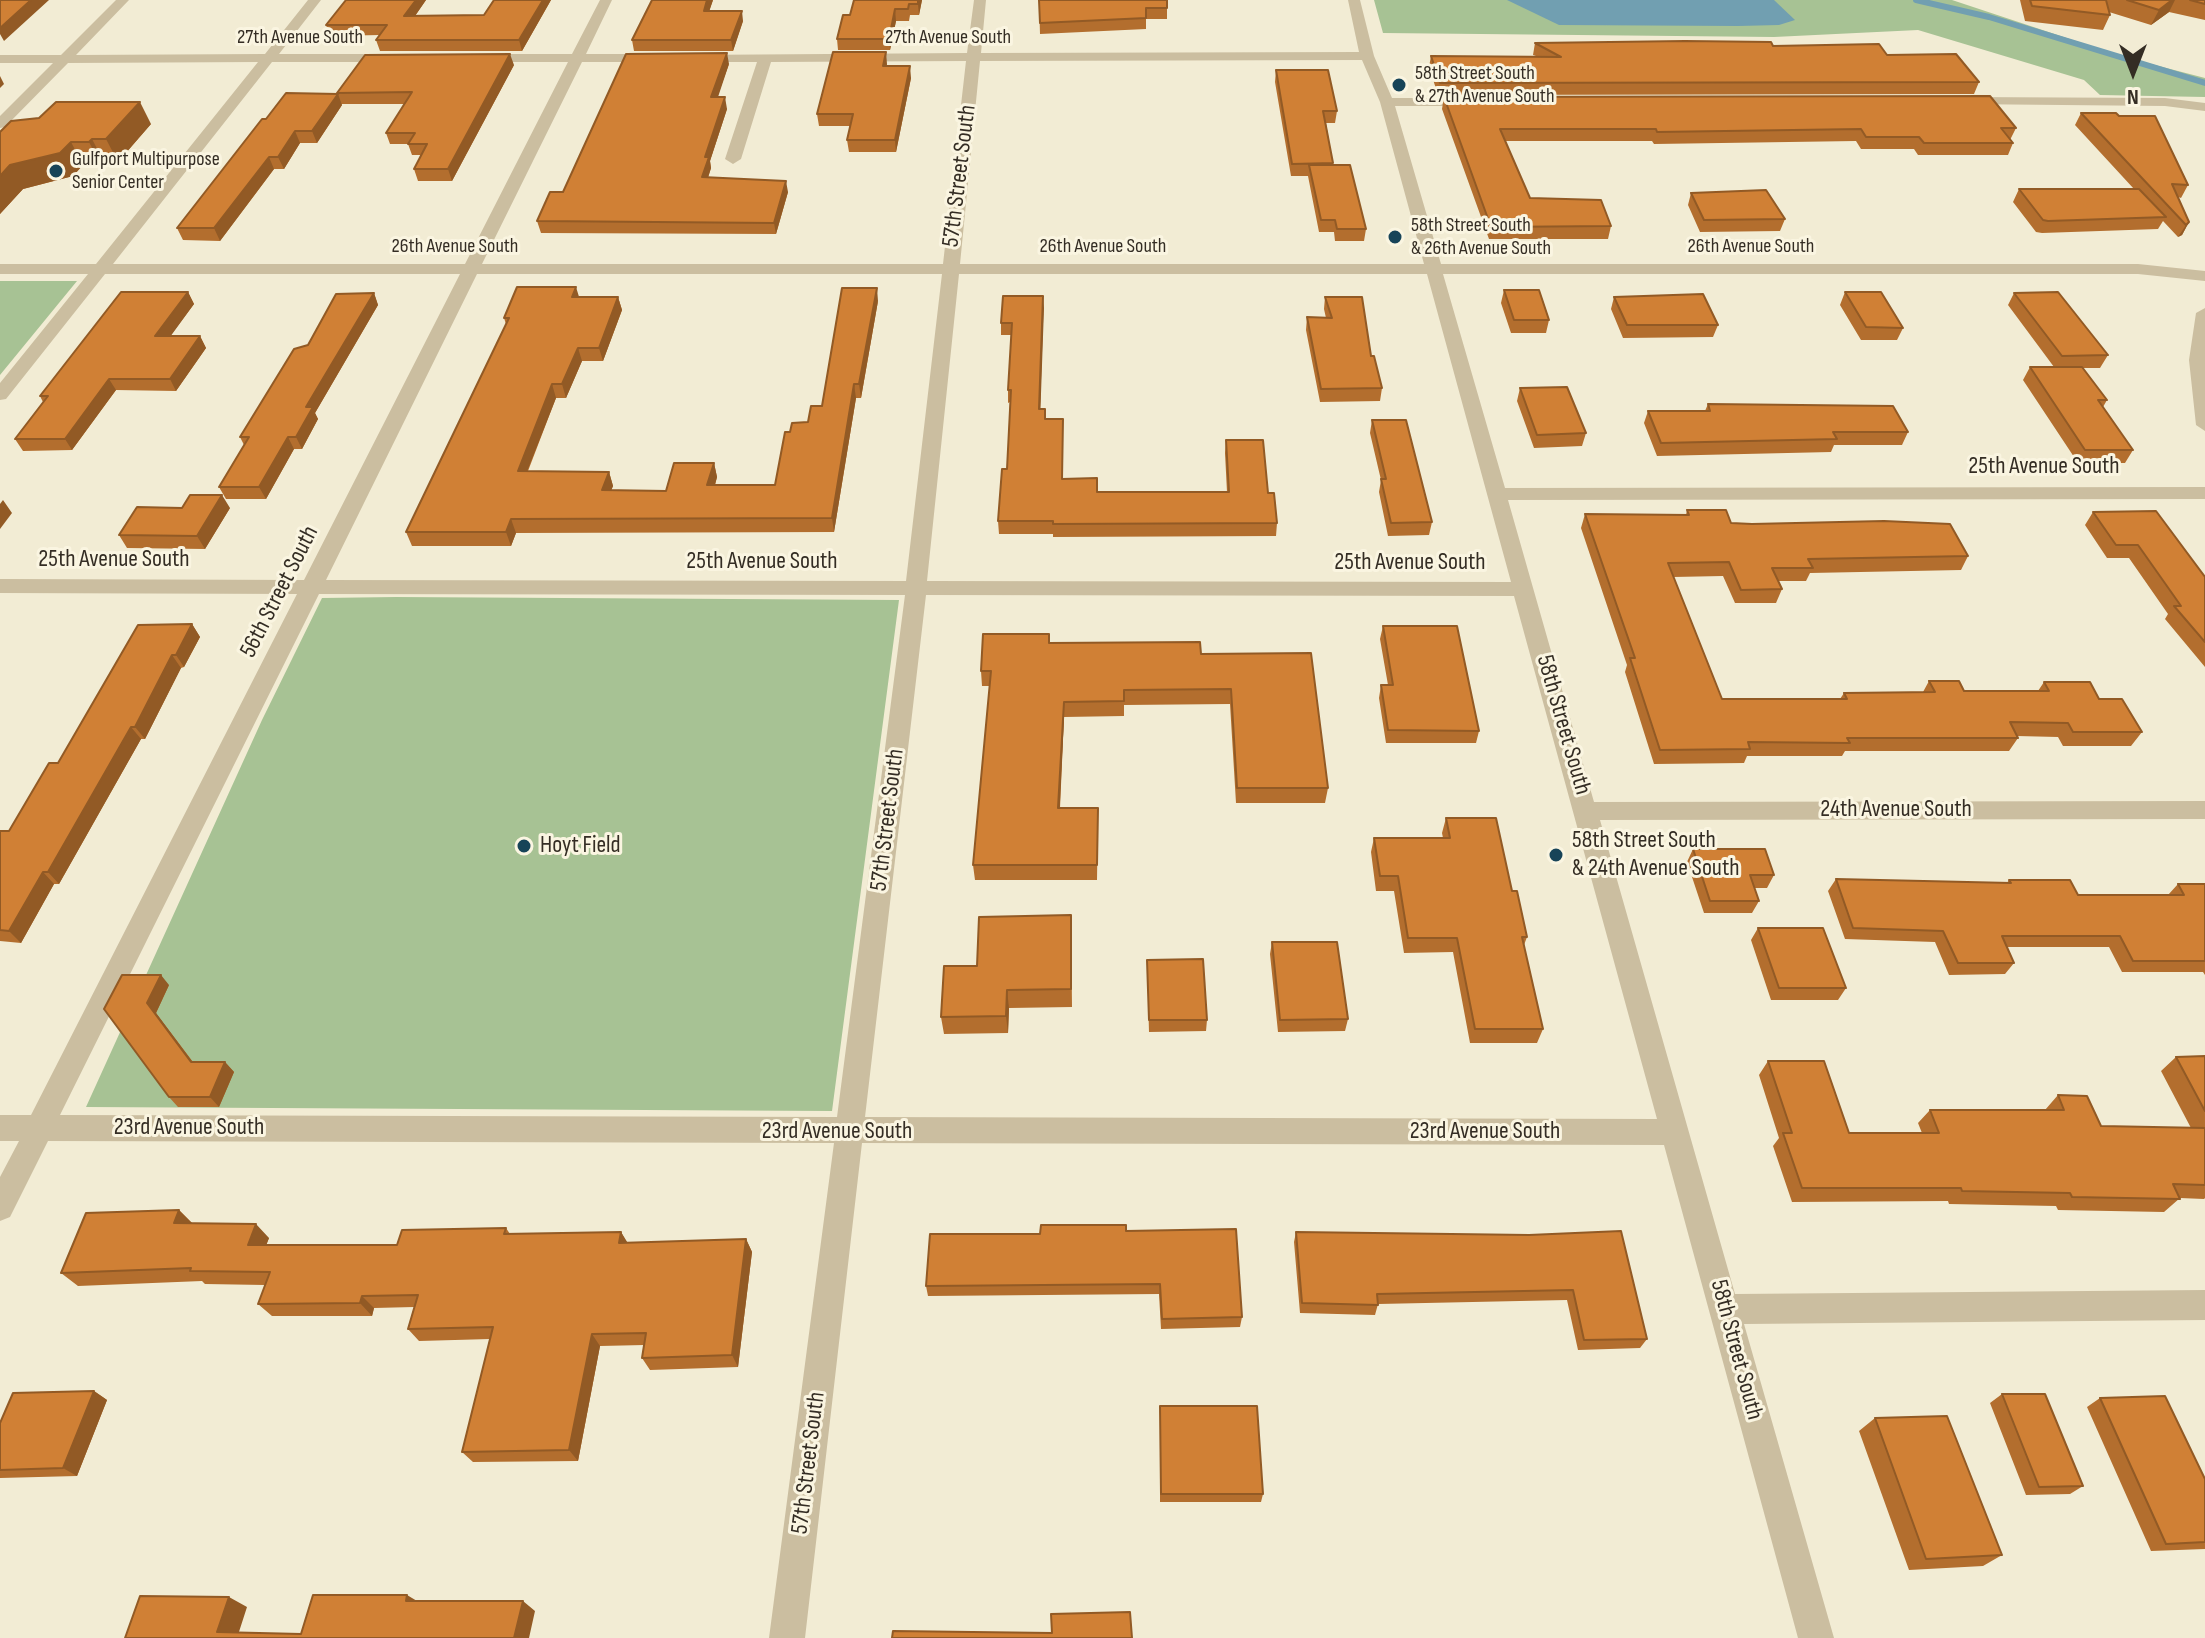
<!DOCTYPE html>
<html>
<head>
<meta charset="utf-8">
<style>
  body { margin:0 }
  #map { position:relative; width:2205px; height:1638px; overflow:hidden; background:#f2ecd4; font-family:"Sofia Sans Condensed",sans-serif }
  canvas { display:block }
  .north { position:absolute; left:2093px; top:32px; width:80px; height:80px; -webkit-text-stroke:6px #faf5e1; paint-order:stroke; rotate:180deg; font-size:22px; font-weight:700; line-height:32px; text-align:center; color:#342d24 }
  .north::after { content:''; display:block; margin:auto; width:28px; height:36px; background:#342d24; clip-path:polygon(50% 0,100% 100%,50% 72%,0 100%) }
</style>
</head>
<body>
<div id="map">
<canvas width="2205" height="1638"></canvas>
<div class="north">N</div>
</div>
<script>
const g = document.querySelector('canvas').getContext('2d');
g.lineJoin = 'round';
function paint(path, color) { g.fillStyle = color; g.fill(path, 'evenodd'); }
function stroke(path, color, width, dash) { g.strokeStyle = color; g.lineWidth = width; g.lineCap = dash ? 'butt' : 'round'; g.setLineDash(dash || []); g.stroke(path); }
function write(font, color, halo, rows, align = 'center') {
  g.font = font + ' "Sofia Sans Condensed",sans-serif'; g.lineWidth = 6; g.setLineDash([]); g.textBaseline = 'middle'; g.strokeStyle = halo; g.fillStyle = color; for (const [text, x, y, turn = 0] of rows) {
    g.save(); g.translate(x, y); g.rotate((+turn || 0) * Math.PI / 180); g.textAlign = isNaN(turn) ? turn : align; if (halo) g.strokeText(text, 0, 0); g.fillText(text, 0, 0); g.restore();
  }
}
paint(new Path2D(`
  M1374,0H1952L2124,57L2205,78V97L2100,95L2084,80L1918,30L1774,37L1383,33Z
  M0,281H77L0,375Z
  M396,597L899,600L832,1111L86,1107L262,720L322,598Z`), '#a7c294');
paint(new Path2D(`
  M1507,0H1774L1795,20L1779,25L1738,26L1559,25Z`), '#719fb1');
stroke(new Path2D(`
  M1916,0L1989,17L2205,83`), '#719fb1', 6);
paint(new Path2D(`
  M116,0H129L76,55L265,54L308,0H321L279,54H394L401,58L394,62H272L113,264H465L568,62H478L471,58L478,54H572L600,0H612L586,54H654L661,58L654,62H582L482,264H943L966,61L771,62L741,159L733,164L725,159L757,62H694L689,61V55L967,53L974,0H986L981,53L1359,52L1348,0H1360L1374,56L1392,98H1475L1482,102L1475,106H1395L1441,264H2138L2205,271V281L2138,274H1443L1505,488L2205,487V499L1508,500L1594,802L2205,801V819L1600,820L1735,1294L2205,1290V1320L1744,1324L1834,1638H1798L1664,1145L862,1143L805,1638H769L834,1143L48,1141L10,1217L0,1221V1177L19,1141H0V1115H31L297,594L0,593V579L304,580L460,274H105L6,399L0,400V383L88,274H0V264H96L258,62L68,63L5,127L0,128V116L53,63H0V55H61ZM1362,60L1380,102L1424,264H960L980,61ZM477,274H942L906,581L326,580ZM959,274H1427L1511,582L927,581ZM319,594L905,595L837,1117L60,1115ZM926,595L1514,596L1657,1119L865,1117Z
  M1964,97L2165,98L2205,103V111L2165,106L1959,104V98Z
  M2205,308V431L2196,425L2189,360L2196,313Z`), '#cbbea0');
paint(new Path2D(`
  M346,0H426L415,16L484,15L494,0H551L522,51H380L376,40L380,35L330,36L326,25Z
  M713,0L709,11L743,21L733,51H634L632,40Z
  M854,0H922L919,15H910L909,21H896L890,50H838L837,39L850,15Z
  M1039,0L1167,8V19H1146V29L1040,34Z
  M2020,0H2205V20L2169,12L2151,25L2109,12L2110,15L2103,30L2025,21Z
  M1535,43L1773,46L1887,55L1979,82L1974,94L1438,95L1429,67L1431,56H1536L1533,55Z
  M729,64L717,97L727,109L710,161L711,168L708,178L788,192L776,234L541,233L537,221L563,192Z
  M887,64V66L911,78L896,152H849L847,140L850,126H819L817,114Z
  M514,65L452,181H418L414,169L421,155H412L408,144H390L386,133L405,104H341L342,105L317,143H300L284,169H274L220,241L183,240L177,228L266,119L337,94Z
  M1276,70L1337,111L1335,123H1326L1333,165L1366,229L1364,241H1335L1334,232H1319L1308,176H1291L1275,82Z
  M1444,97L2016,128L2010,140L2013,143L2008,155H1918L1914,149H1861L1856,141L1654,144L1652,141H1505L1530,198L1611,226L1608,239H1489L1442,109Z
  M2081,113L2188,185L2181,198L2178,197L2189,222L2182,235L2178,237L2163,221L2158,229L2042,233L2036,232L2013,202L2019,189H2134L2075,125Z
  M151,124L118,162H104L101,165H83L73,176L23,189L0,214V132Z
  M1691,193L1785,219L1780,231L1700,232L1688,205Z
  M1504,290L1549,320L1546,333H1511L1501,303Z
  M188,292L194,304L170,336H200L206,348L176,391L116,390L72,450L23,451L15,439L43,402L40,396Z
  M1845,292L1903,328L1897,340H1861L1840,305Z
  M374,293L378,305L315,413L318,419L302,449H294L266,499H226L219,487L244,445L240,437L308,345Z
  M2014,293L2108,355L2100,368H2083L2107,400L2103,407L2133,450L2125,463H2078L2023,380L2030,367H2054L2008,305Z
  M1043,296L1040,409L1046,419H1063L1062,479L1097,492H1227L1225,453L1226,440L1268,493L1277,523L1276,536L1053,537V534H999L998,521L1007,469L1010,402L1008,403V390L1011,335H1001V323Z
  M579,297H618L622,310L603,361H582L566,398H556L528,471L609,472L613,486L611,490L666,491L714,463L717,477L715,485H775L790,432L808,422L822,406L878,301L861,398H856L834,532L516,533L511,546H412L406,532L506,324L504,318Z
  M1325,297L1371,356L1382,388L1380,401L1320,402L1306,330L1307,317L1326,318L1324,309Z
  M1614,297L1718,325L1713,337L1623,338L1611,309Z
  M1520,388L1586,433L1582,446L1534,448L1517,401Z
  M1708,404L1908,432L1902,445H1834L1831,452L1657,456L1644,423L1648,411H1705Z
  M1372,420L1432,522L1429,535L1388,536L1379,492L1381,480L1370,433Z
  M230,508L205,549L127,548L119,535Z
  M1687,510L1731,523L1968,556L1961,570L1810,573L1806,581H1778L1782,589L1776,603H1735L1723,576L1673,577L1722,699H1840L1844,693L1923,692L1929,681L1964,691H2038L2044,682L2099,699L2142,732L2131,746H2063L2058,737L2017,736L2018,738L2009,751H1845L1842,756H1747L1744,763L1654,764L1625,672L1627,665L1581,528L1585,514L1686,515Z
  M2093,512L2205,577V667L2165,619L2168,614L2129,558H2107L2085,525Z
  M192,624L200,637L184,667L181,668L145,739H141L59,884H54L21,943L0,941V831H9L58,763Z
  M1383,626L1479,731L1476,743H1386L1379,698L1381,685H1388L1380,639Z
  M1050,643L1201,654L1328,788L1325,803H1236L1230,704L1124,705V716L1064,717L1060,808H1098L1097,880H975L973,865L990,686H982L981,671Z
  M1446,818L1512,891L1527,937L1524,945L1543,1029L1537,1043H1470L1453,952L1404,953L1394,891H1376L1371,852L1374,838H1443L1442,833Z
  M1693,849L1774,875L1767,888H1754L1759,901L1752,913H1704L1687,862Z
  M1836,879L2007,883L2009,880L2078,895H2168L2178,884H2205V975L2203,972H2122L2109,947H2007L2014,963L2005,974L1949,975L1935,942L1845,939L1828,891Z
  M1071,915L1072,1007L1009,1008L1008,1033L944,1034L941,1017L977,966Z
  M1758,928L1846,988L1838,1000H1771L1751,940Z
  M1272,942L1348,1019L1345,1031L1278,1032L1270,954Z
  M1147,960L1207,1020L1206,1031L1149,1032Z
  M169,985L156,1013L193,1062H225L234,1072L219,1107H178L169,1097L104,1009Z
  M2205,1056V1198L2204,1199L2180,1198L2164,1212L2058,1210L2056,1206L1949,1204L1948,1201L1792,1202L1773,1146L1779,1138L1759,1075L1768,1061L1849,1133H1922L1918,1123L1930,1110H2045L2058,1095L2101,1126L2191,1128L2161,1071L2176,1057Z
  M179,1210L193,1224L269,1238L266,1245H397L506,1228L510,1234L621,1232L627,1243L746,1239L752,1252L738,1367L650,1370L642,1358L644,1345L600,1346L578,1461L473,1462L462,1452L490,1339L419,1341L408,1329L414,1307L374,1308L372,1316H272L258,1304L265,1285L205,1284L202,1281L78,1286L61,1273Z
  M1126,1231L1242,1317L1240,1327L1161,1329L1159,1294L928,1296L926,1286L1040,1234Z
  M1296,1232L1529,1235L1647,1339L1640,1348L1578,1350L1567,1300L1378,1304L1375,1315L1300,1313L1294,1242Z
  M94,1391L107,1400L77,1476L0,1478V1423Z
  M2002,1394L2083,1486L2070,1494L2026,1495L1990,1403Z
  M2100,1398L2205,1479V1549L2151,1551L2087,1407Z
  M1160,1406L1263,1494L1261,1502H1160Z
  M1875,1418L2002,1555L1983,1566L1909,1570L1859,1431Z`), '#b36e2e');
paint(new Path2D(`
  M31,0H49L4,41L0,34V28Z
  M416,0H426L408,26L404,16Z
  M543,0H551L522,51L519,40Z
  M707,0H713L706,21L704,11Z
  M918,0H922L919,15L918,4Z
  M2172,0H2175L2169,12L2151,25L2159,10Z
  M895,9L896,21L890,50L889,39Z
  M742,11L743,21L733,51L731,40Z
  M886,52L887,64L884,78L883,66Z
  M727,53L729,64L714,109L711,97Z
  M510,54L514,65L452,181L448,169Z
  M910,66L911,78L896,152L895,140Z
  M0,76L4,84L0,88Z
  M338,94L342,105L317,143L312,131Z
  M725,97L727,109L710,161L711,168L704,189L702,177L705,157Z
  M140,102L151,124L118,162L106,139Z
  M295,131L300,143L284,169L278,157Z
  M92,139L104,162L101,165L89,142Z
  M71,142L83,165L73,176L23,189L0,214V176L10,165Z
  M269,157L274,169L220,241L214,228Z
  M786,181L788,192L776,234L774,223Z
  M2189,222L2182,235L2178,237L2186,225Z
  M576,287L580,300L572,297Z
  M877,288L878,301L861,398L859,384Z
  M188,292L194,304L162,348L155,336Z
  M374,293L378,305L315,413L318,419L302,449L296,437L306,407Z
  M1043,296L1044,308L1040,422L1039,409Z
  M618,297L622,310L603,361L599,348Z
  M200,336L206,348L176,391L170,379Z
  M578,348L582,361L566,398L562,384Z
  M109,379L116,390L72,450L65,439Z
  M552,384L556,398L522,484L518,471Z
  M854,384L856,398L834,532L832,518Z
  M288,437L294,449L266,499L259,487Z
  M714,463L717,477L711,499L707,485Z
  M609,472L613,486L606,504L602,490Z
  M222,495L230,508L205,549L197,536Z
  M3,500L12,513L0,529V504Z
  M511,519L516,533L511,546L506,532Z
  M192,624L200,637L184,667L176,655Z
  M172,655L181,668L145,739L135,727Z
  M1064,702V717L1059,823L1058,808Z
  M131,727L141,739L59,884L48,872Z
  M43,872L54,884L21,943L9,931Z
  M161,975L169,985L156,1013L200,1072L191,1062L147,1003Z
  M1007,990L1009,1008L1008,1033L1006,1016Z
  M225,1062L234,1072L219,1107L210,1097Z
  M179,1210L193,1224L174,1223Z
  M256,1224L269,1238L261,1259L248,1245Z
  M621,1232L629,1245L619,1243Z
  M746,1239L752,1252L738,1367L732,1355Z
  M362,1296L374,1308L372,1316L360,1303Z
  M592,1334L600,1346L578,1461L569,1450Z
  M94,1391L107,1400L77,1476L63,1468Z
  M407,1595L422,1604L406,1601Z
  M229,1597L247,1607L237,1638L217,1632Z
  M523,1601L535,1611L529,1638H514Z`), '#925a25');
const building = new Path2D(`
  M0,0H31L0,28Z
  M346,0H416L404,16L484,15L494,0H543L519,40H376L387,25H326Z
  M652,0H707L704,11H742L731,40H632Z
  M854,0H918V4H909L908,9H895L889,39H837L843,15H850Z
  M1039,0H1167V8H1146V18L1040,23Z
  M2030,0H2106L2110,15L2032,6Z
  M2127,0H2172L2159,10Z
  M2190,0H2205V4Z
  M1685,41L1771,42L1773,46L1879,44L1887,55L1956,54L1979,82L1440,83L1431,56L1561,57L1535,43Z
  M833,52H886L883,66H910L895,140H847L853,114H817Z
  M727,53L711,97H725L705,157H709L702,177L786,181L774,223L537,221L550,192H563L626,54Z
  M510,54L448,169H414L427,144H408L415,133H386L412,92L337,93L365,55Z
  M1276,70H1328L1337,111H1323L1333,163L1292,164Z
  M286,93L338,94L312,131H295L278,157H269L214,228H177L262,119H266Z
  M1990,96L2016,128H2001L2013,143H1924L1919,137H1866L1861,129L1657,132L1656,129H1500L1530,198L1601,200L1611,226L1491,227L1444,97Z
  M56,102H140L106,139H92L89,142H71L60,153L10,165L0,176V132L11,121L39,118Z
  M2081,113H2116L2119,116H2155L2188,185L2172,184L2189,222L2186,225Z
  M1309,165H1350L1366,229H1337L1335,220H1321Z
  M2019,189H2139L2166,217L2048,221L2043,220Z
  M1766,190L1785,219L1704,220L1691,193Z
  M517,287H576L572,297H618L599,348H578L562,384H552L518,471L609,472L602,490L666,491L674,463H714L707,485H775L785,432H790L792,423L808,422L811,406H822L842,288H877L859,384H854L832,518L511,519L506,532H406L509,318H504Z
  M1504,290H1539L1549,320H1514Z
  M121,292H188L155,336H200L170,379H109L65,439H15L48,396H40Z
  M1845,292H1881L1903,328L1866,327Z
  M2058,292L2108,355L2062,356L2014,293Z
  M374,293L306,407H313L296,437H288L259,487H219L249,437H240L294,349L308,345L336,294Z
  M1703,294L1718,325H1627L1614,297Z
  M1003,296H1043L1039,409H1045V419H1063L1062,479L1097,478V492H1229L1226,440H1263L1268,493H1274L1277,523L1053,524V521H998L1002,469H1007L1011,390H1008L1012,323H1001Z
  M1325,297H1362L1371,356H1374L1382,388L1321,389L1307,317L1332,318Z
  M2030,367H2082L2107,400H2098L2133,450H2085Z
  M1567,387L1586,433L1537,435L1520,388Z
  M1708,404L1893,406L1908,432H1833L1837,439L1661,443L1648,411H1710Z
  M1372,420H1406L1432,522L1391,523L1381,479H1386Z
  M190,495H222L197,536L119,535L137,507L182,508Z
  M1687,510H1726L1731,523L1752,524L1884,521L1950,524L1968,556L1808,559L1813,568H1772L1782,589L1741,590L1729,562L1668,563L1722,699H1847L1844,693L1935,692L1929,681H1959L1964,691H2049L2044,682H2090L2099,699H2122L2142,732H2073L2068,723L2010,722L2018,738H1847L1850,743L1748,742L1750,749L1660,750L1630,658H1635L1585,514L1689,515Z
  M2156,511L2205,577V642L2174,606H2181L2138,545H2116L2093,512Z
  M192,624L176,655H172L135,727H131L48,872H43L9,931L0,930V831H9L49,763H58L138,625Z
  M1383,626H1457L1479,731L1388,730L1381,685H1393Z
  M983,634H1049V643L1200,642L1201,654L1311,653L1328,788H1237L1231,689L1124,690V701L1064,702L1058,808H1098L1097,865H973L991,671H981Z
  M1446,818H1496L1512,891H1517L1527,937H1522L1543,1029H1475L1457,938H1408L1398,876H1380L1374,838H1450Z
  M1693,849H1765L1774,875H1750L1759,901H1710Z
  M1836,879L2011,883L2009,880H2070L2078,895H2184L2178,884H2205V961H2133L2120,936H2002L2014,963H1958L1943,931L1853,928Z
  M1071,915V989L1007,990L1006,1016L941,1017L944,966H977L979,917Z
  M1758,928H1823L1846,988H1779Z
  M1272,942H1337L1348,1019L1280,1020Z
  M1203,959L1207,1020H1149L1147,960Z
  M122,975H161L147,1003L191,1062H225L210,1097H169L104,1009Z
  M2205,1056V1111L2176,1057Z
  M1768,1061H1824L1849,1133H1939L1930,1110H2064L2058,1095L2087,1096L2101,1126L2205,1128V1185L2173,1184L2180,1199L2072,1197L2070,1193L1962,1191L1961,1188H1802L1783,1133H1792Z
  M179,1210L174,1223L256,1224L248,1245H397L402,1230L506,1228L504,1234L621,1232L619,1243L746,1239L732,1355L642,1358L646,1333L592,1334L569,1450L462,1452L493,1327L408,1329L418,1295L362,1296L360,1303L258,1304L270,1272L190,1271L191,1268L61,1273L86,1213Z
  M1041,1225H1126V1231L1236,1229L1242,1317L1162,1319L1160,1284L926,1286L930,1234H1040Z
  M1621,1231L1647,1339L1584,1340L1573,1290L1377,1294L1378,1305L1302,1303L1296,1232L1529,1235Z
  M94,1391L63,1468L0,1470V1423L13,1393Z
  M2002,1394H2045L2083,1486L2039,1487Z
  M2165,1396L2205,1479V1542L2166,1544L2100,1398Z
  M1160,1406H1257L1263,1494H1161Z
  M1947,1416L2002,1555L1926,1559L1875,1418Z
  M313,1595H407L406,1601H523L514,1638H125L140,1596L229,1597L217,1632L301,1634Z
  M1130,1612L1132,1638H892L893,1631L1052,1633L1051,1614Z`);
paint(building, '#d08035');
stroke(building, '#925a25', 2);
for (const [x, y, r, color] of [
  [1399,85,8,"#174458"],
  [56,171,8,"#174458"],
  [1395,237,8,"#174458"],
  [524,846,8,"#174458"],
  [1556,855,8,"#174458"]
]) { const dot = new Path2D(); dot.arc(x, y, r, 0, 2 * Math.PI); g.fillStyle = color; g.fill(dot); stroke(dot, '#faf5e1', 3); }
write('20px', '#342d24', '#faf5e1', [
  ["27th Avenue South",300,38],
  ["27th Avenue South",948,38],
  ["26th Avenue South",455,247],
  ["26th Avenue South",1103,247],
  ["26th Avenue South",1751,247]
]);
write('20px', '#342d24', '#faf5e1', [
  ["58th Street South",1415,74],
  ["& 27th Avenue South",1415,97],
  ["Gulfport Multipurpose",72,160],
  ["Senior Center",72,183],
  ["58th Street South",1411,226],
  ["& 26th Avenue South",1411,249]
], 'left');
write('24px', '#342d24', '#faf5e1', [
  ["57th Street South",960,176,-83],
  ["25th Avenue South",2044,467],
  ["25th Avenue South",114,560],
  ["25th Avenue South",762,562],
  ["25th Avenue South",1410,563],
  ["56th Street South",280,592,-63],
  ["58th Street South",1563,725,74],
  ["24th Avenue South",1896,810],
  ["57th Street South",888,820,-83],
  ["23rd Avenue South",189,1128],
  ["23rd Avenue South",837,1132],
  ["23rd Avenue South",1485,1132],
  ["58th Street South",1736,1350,75],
  ["57th Street South",809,1463,-83]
]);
write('24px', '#342d24', '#faf5e1', [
  ["58th Street South",1572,841],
  ["& 24th Avenue South",1572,869],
  ["Hoyt Field",540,846]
], 'left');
</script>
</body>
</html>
